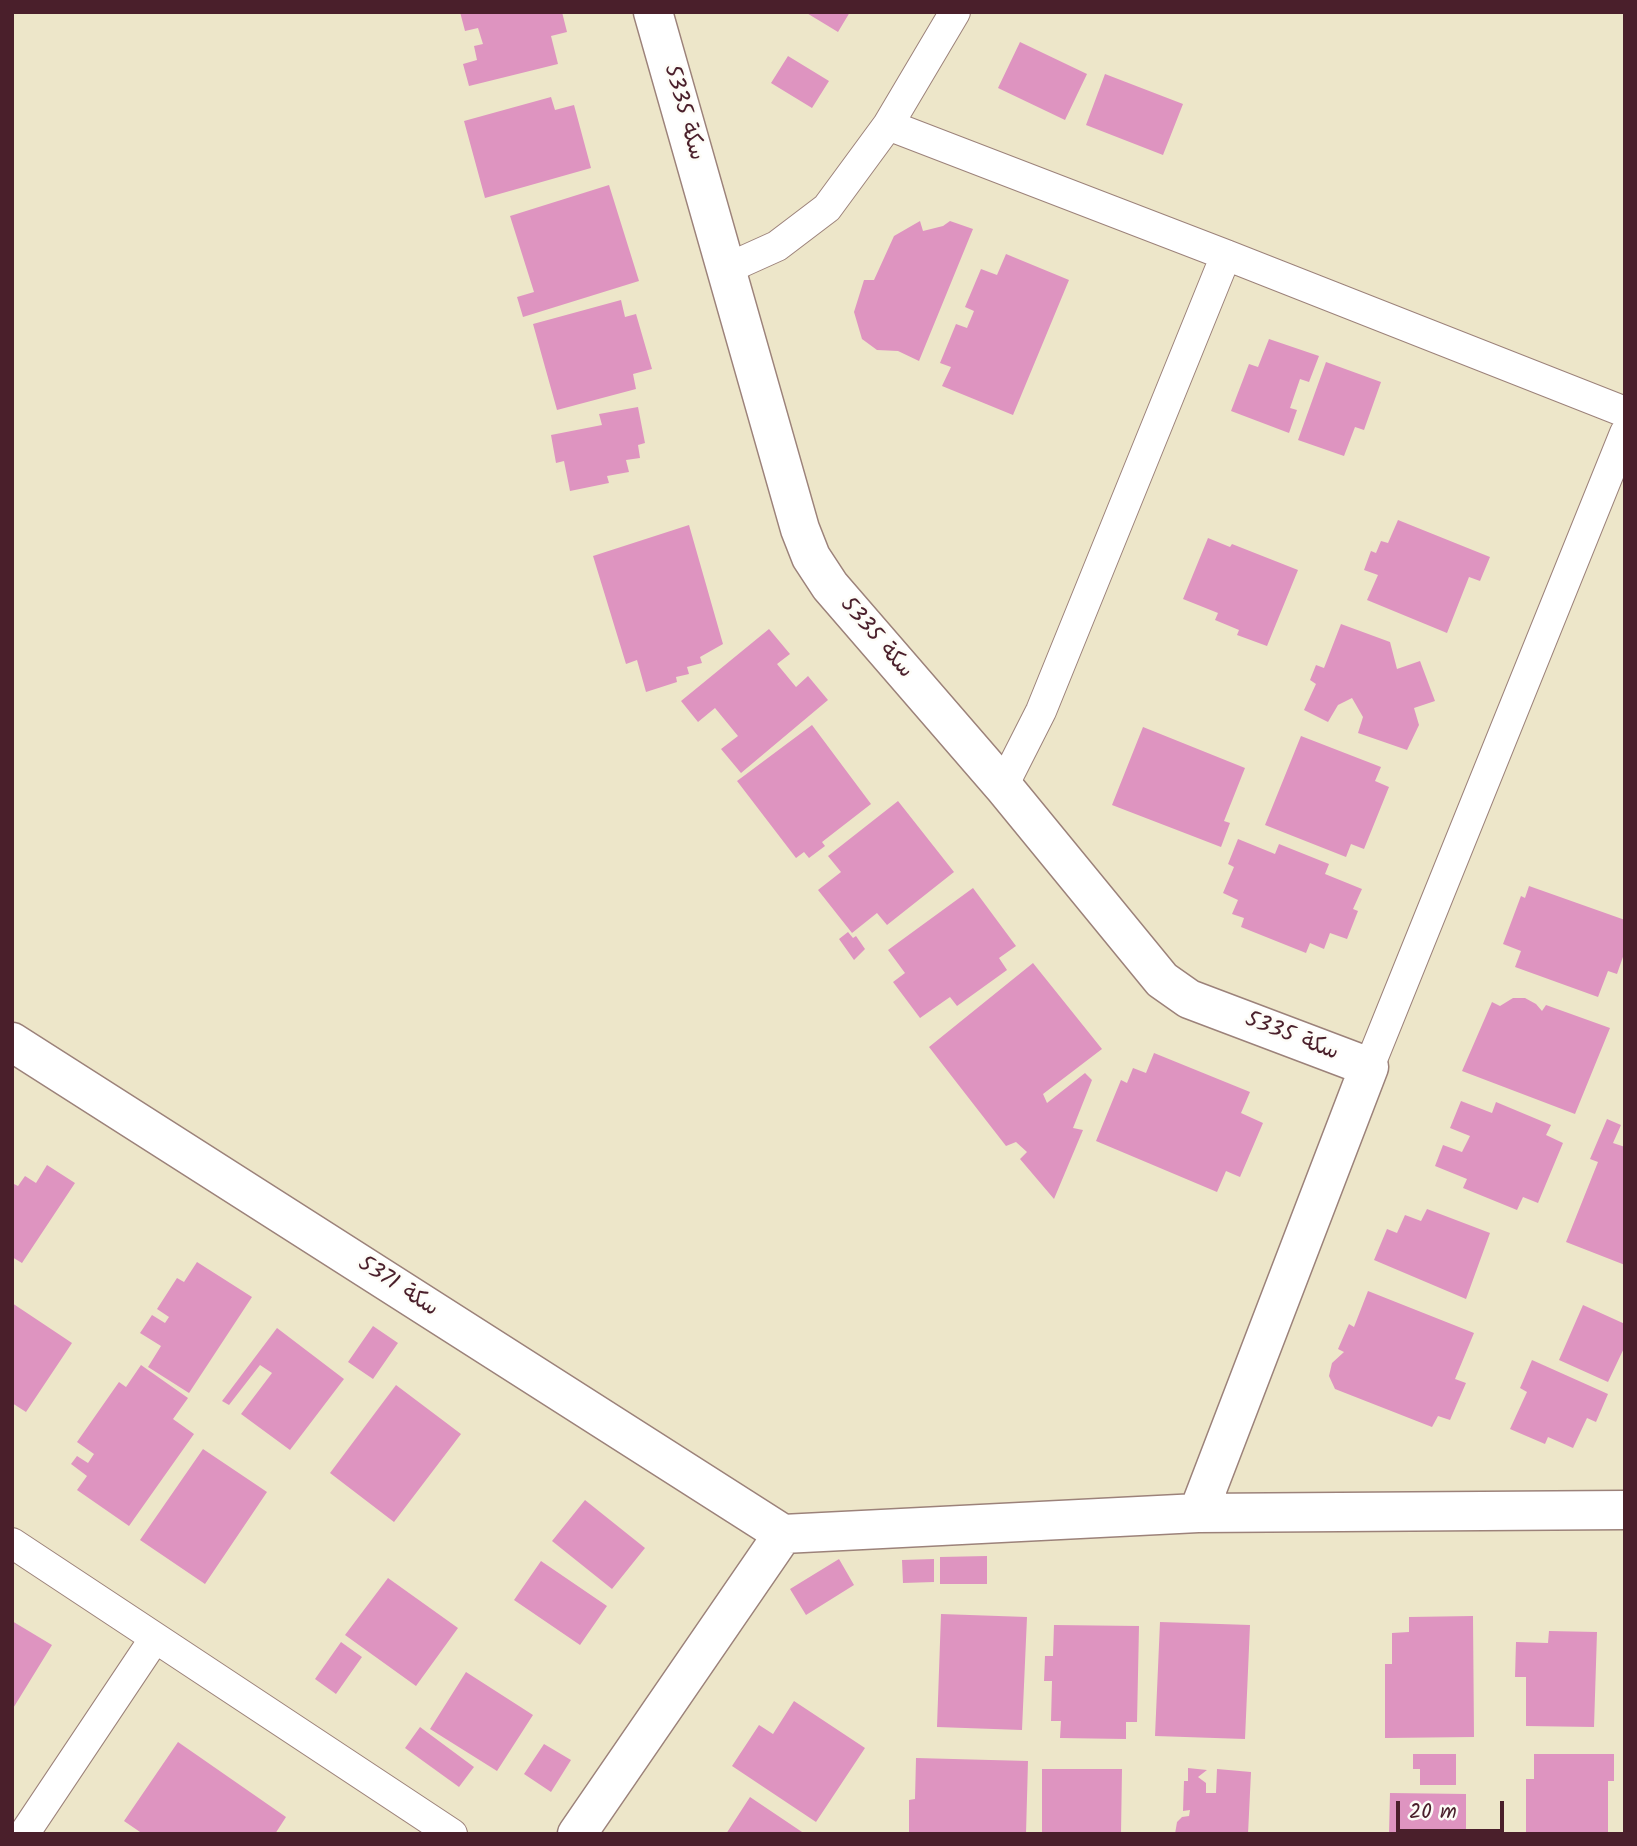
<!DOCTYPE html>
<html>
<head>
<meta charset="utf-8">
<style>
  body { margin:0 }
  #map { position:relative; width:1637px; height:1846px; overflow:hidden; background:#ede6c9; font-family:Kalam,sans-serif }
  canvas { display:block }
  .frame { position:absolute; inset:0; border:14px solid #4a1f2b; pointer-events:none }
  .scale { position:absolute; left:1396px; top:1801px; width:108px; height:32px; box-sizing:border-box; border:4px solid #4a1f2b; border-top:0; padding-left:9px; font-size:21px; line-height:24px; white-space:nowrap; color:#4a1f2b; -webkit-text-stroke:5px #fdfcf7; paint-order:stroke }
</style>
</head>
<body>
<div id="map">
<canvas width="1637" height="1846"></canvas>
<div class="frame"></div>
<div class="scale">20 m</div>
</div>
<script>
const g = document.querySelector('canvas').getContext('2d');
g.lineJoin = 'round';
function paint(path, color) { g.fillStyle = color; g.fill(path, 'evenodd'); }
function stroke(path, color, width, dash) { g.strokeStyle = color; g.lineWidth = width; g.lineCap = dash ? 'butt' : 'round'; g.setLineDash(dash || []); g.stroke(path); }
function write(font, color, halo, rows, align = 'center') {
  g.font = font + ' Kalam,"Playpen Sans Arabic",sans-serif'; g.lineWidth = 5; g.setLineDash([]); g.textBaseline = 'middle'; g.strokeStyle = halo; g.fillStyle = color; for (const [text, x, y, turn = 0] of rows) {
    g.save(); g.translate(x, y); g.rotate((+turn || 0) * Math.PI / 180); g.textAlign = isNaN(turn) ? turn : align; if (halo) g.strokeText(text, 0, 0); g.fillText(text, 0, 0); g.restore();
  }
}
paint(new Path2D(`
  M460,12H562L567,32L551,36L558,64L469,86L463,64L477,60L474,46L483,44L478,28L465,31Z
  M805,12H850L838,32Z
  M1020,42L1087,74L1065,120L998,88Z
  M788,56L829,81L812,108L771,83Z
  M1105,74L1183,104L1163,155L1086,125Z
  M551,97L555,110L574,105L591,168L485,198L464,121Z
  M609,185L639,281L523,317L517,297L534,292L510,216Z
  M920,221L923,231L943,226L950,221L973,229L919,361L898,351L877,350L862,339L854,312L864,280H874L894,236Z
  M1006,254L1069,280L1013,415L942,386L951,367L940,363L956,324L967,328L974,311L965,307L981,269L997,275Z
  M621,300L625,317L636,314L652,369L633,374L636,389L557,410L533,324Z
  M1269,339L1319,356L1309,382L1300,379L1290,408L1297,410L1289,433L1231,411L1249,364L1258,367Z
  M1326,362L1381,382L1364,430L1355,427L1344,456L1298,440Z
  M638,407L645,443L638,445L640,458L626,460L629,472L607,476L609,483L570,491L564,461L556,463L551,435L602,425L599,414Z
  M1398,520L1490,557L1480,581L1469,577L1447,633L1367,600L1378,575L1364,570L1371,551L1376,553L1381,541L1388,543Z
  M689,525L723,644L700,657L702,663L687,667L689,674L676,677L677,682L646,692L637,660L626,664L593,556Z
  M1208,538L1230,547L1232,544L1298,570L1267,646L1237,635L1239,630L1215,620L1218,613L1183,599Z
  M1341,624L1390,642L1397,669L1420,661L1435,701L1414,708L1419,725L1407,750L1358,733L1363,717L1352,698L1338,705L1328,722L1304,710L1316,684L1310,680L1316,665L1324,668Z
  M769,629L790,654L777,664L796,687L808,676L828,700L741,773L721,749L738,736L715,708L698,722L681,701Z
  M812,725L871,804L822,842L825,846L809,858L804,852L796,858L737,781Z
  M1143,727L1245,768L1224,821L1230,823L1221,847L1112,805Z
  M1301,736L1381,767L1375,781L1389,787L1364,849L1351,844L1346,857L1265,825Z
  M898,801L954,872L887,925L877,913L852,933L818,890L841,872L828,856Z
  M1238,839L1275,854L1279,844L1329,864L1325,874L1362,889L1353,909L1358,911L1347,939L1330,933L1324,949L1310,943L1306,953L1241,927L1244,918L1232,914L1238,900L1223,893L1234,867L1228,864Z
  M1529,886L1625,920V951L1617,974L1608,971L1598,997L1515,967L1521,951L1503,944L1521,896L1525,898Z
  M973,888L1016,946L999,958L1007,970L957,1006L950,997L920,1018L893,982L905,973L888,950Z
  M848,932L853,938L856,936L865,949L854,960L839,939Z
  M1033,963L1102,1049L1043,1094L1047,1103L1085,1073L1092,1080L1073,1128L1083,1130L1054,1199L1020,1159L1027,1152L1016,1142L1006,1146L929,1047Z
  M1513,998H1525L1536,1004L1542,1011L1546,1005L1610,1028L1575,1114L1462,1071L1492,1002L1500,1006Z
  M1154,1053L1250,1092L1241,1113L1263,1123L1240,1177L1226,1171L1217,1192L1096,1141L1121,1080L1127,1083L1133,1068L1146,1073Z
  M1461,1101L1492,1113L1496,1102L1551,1125L1546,1135L1563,1143L1538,1203L1523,1197L1517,1210L1463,1188L1467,1179L1435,1166L1443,1145L1462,1152L1470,1136L1450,1128Z
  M1607,1119L1621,1125L1613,1143L1625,1147V1265L1566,1242L1598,1162L1590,1159Z
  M47,1165L75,1183L22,1263L12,1257V1183L18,1186L25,1176L36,1183Z
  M1427,1209L1490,1233L1466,1299L1374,1260L1387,1229L1397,1233L1405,1215L1421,1221Z
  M197,1262L252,1297L189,1393L148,1367L161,1346L140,1333L152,1315L165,1323L169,1317L157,1309L177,1278L184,1282Z
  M1368,1291L1474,1333L1455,1379L1466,1383L1450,1420L1438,1416L1432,1427L1335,1389L1329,1376L1332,1363L1344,1352L1338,1349L1349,1324L1354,1327Z
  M12,1303L72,1343L26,1412L12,1403Z
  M1583,1305L1625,1324V1346L1608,1382L1559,1360Z
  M373,1326L398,1343L373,1379L348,1362Z
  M277,1328L344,1379L290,1450L241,1414L272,1373L260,1365L229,1405L222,1401Z
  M1532,1360L1608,1394L1596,1422L1587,1418L1573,1448L1548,1437L1545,1444L1510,1429L1527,1392L1520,1388Z
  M141,1365L188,1398L173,1419L194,1434L129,1526L77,1490L87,1476L71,1464L77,1456L88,1463L94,1454L77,1442L119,1382L126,1387Z
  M396,1385L461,1434L394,1522L330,1473Z
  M203,1449L267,1492L205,1584L140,1540Z
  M585,1500L645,1548L612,1589L552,1541Z
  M987,1556V1584H940V1557Z
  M839,1559L854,1585L806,1615L790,1589Z
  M934,1559V1582L903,1583L902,1560Z
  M541,1561L607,1606L580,1645L514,1600Z
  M388,1578L458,1628L416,1686L345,1635Z
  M941,1614L1027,1617L1022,1730L937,1727Z
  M1473,1616L1474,1737L1385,1738V1664H1392V1633L1409,1632V1617Z
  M12,1621L52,1645L12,1710Z
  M1160,1622L1250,1625L1245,1739L1155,1736Z
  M1054,1625L1139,1626L1137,1722H1126V1739L1060,1738L1061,1721H1051L1052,1681H1044L1045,1656H1053Z
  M1549,1631L1597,1632L1594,1727L1526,1726V1677H1515L1516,1642L1548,1643Z
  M341,1642L362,1657L336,1694L315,1679Z
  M466,1672L533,1715L497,1771L430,1729Z
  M794,1701L865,1748L816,1822L732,1766L759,1725L773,1734Z
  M420,1727L474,1767L459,1787L405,1748Z
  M178,1742L286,1817L275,1834H143L124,1821Z
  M544,1744L571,1760L551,1792L524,1774Z
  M1413,1754H1456V1785H1420V1769H1413Z
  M1534,1754H1614V1781H1608V1834H1526V1779H1534Z
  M916,1758L1028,1761L1026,1834H909V1800L915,1799Z
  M1188,1768L1207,1770L1198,1777L1206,1783V1793H1216L1217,1769L1251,1772L1248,1834H1175L1177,1822L1182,1817L1189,1816L1190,1810L1183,1811L1184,1781H1188Z
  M1042,1769H1122L1121,1834H1042Z
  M1390,1793L1466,1794V1834H1389Z
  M750,1797L805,1834H726Z`), '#de94c0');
const street = new Path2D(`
  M888,125L1226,255L1625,412
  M726,269L777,246L827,208L888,125L955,12
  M1003,786L1041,711L1226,255
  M1369,1067L1625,433
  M12,1543L452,1834
  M24,1834L155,1638`);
const secondary = new Path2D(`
  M653,12L800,529L811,557L830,586L1003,786L1162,980L1189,999L1369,1067L1198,1513
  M12,1042L783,1534
  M783,1534L1198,1513L1625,1510
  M577,1834L783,1534`);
stroke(street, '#9c827a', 32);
stroke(secondary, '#9c827a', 41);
stroke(street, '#fff', 30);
stroke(secondary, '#fff', 38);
write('23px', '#4a1f2b', '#fdfcf7', [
  ["سكة 5335",682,113,74],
  ["سكة 5335",875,639,49],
  ["سكة 5335",1291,1038,21],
  ["سكة 5371",397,1288,33]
]);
</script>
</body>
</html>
